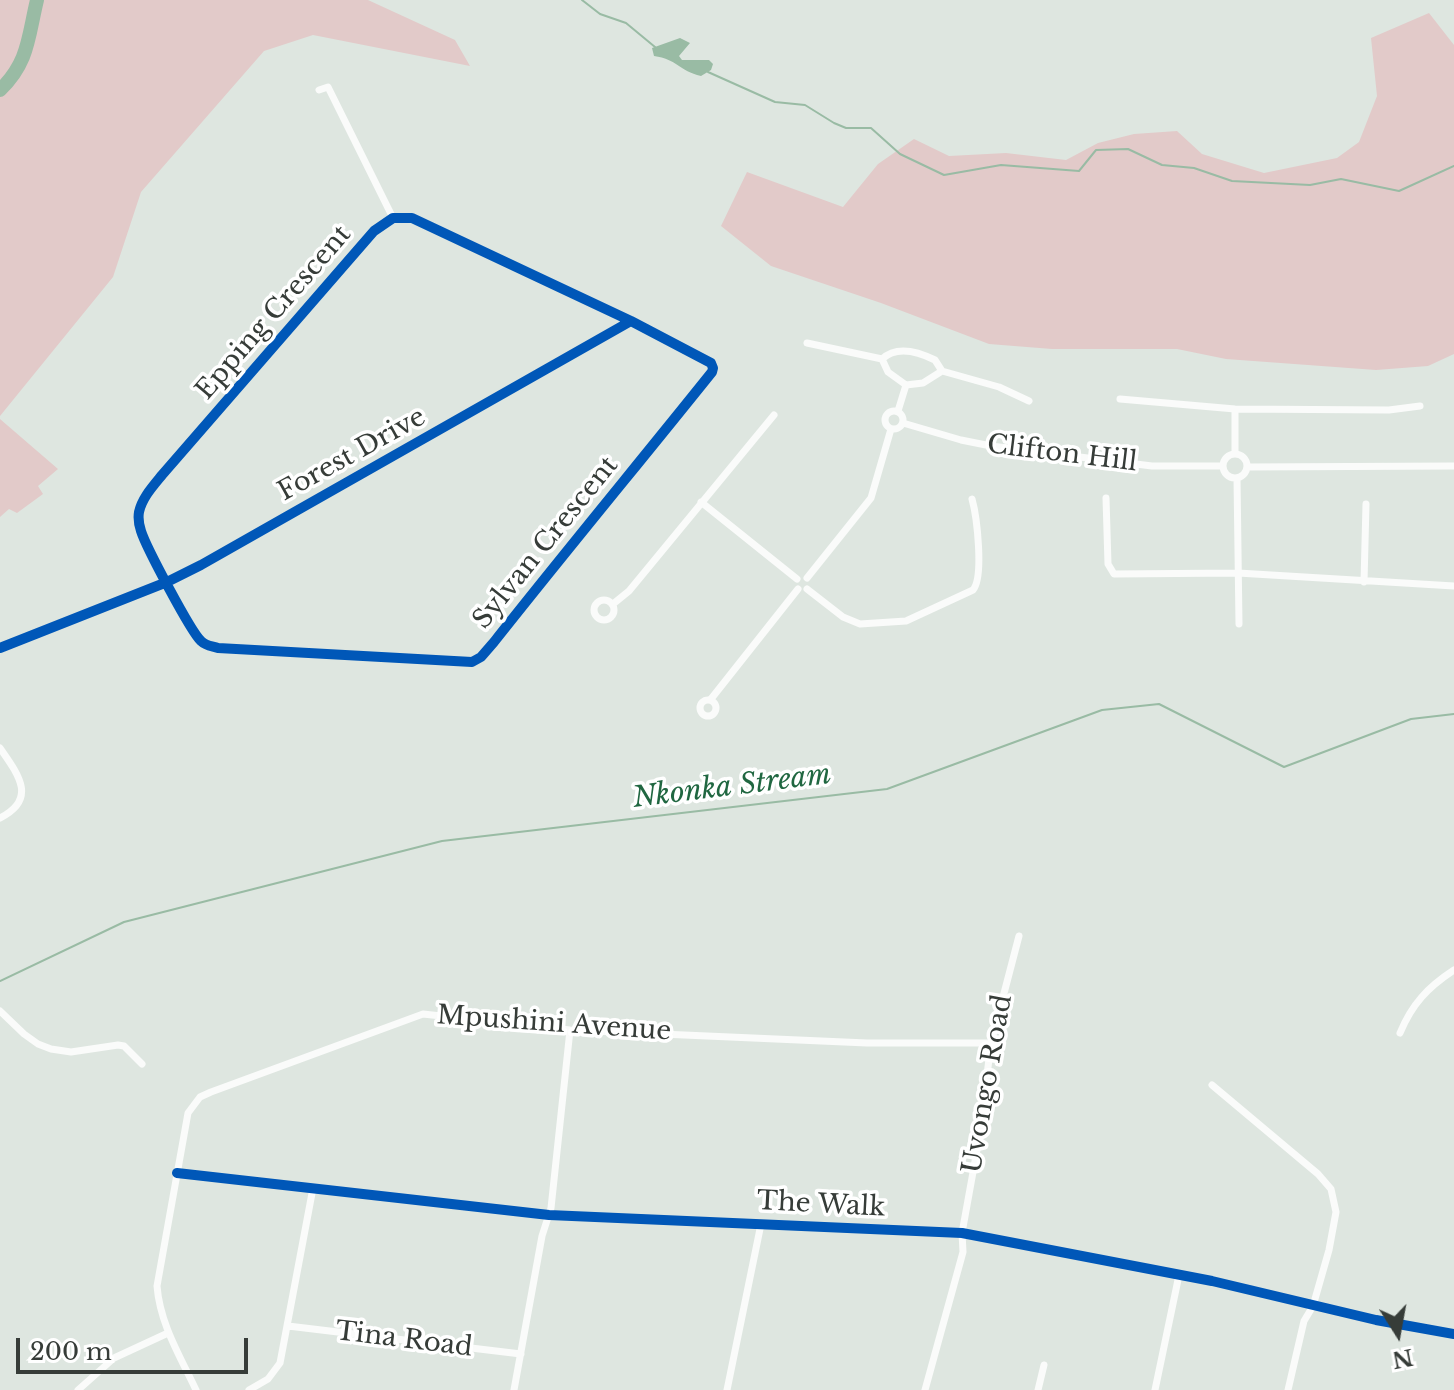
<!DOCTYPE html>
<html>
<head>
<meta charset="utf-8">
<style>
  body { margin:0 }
  #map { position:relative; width:1454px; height:1390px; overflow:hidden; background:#dee6e0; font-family:"Libre Baskerville",serif }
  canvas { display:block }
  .north { position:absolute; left:1358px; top:1294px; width:80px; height:80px; -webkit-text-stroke:6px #fff; paint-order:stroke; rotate:169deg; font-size:22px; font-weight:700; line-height:32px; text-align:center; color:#363c38 }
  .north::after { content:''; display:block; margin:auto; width:28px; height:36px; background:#363c38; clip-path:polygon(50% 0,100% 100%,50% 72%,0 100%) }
  .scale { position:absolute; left:16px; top:1338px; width:232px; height:36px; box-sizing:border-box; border:4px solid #363c38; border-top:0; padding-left:10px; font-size:24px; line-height:28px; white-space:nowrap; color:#363c38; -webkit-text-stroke:6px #fff; paint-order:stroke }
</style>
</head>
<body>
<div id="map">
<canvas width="1454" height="1390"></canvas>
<div class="north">N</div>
<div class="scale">200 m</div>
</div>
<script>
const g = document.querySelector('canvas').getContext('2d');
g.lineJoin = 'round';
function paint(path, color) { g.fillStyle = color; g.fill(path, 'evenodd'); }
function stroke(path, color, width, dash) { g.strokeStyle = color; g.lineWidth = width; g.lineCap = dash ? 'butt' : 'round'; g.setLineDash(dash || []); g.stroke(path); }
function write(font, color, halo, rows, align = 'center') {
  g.font = font + ' "Libre Baskerville",serif'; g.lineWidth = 7; g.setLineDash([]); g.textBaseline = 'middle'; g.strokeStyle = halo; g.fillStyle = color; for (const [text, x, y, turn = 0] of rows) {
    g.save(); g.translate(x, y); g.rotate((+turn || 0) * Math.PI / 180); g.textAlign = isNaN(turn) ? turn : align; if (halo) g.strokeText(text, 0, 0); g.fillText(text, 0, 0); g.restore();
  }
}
paint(new Path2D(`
  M0,0H368L455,40L470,66L313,35L264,51L141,192L113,277L0,416Z
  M1429,13L1454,45V354L1428,366L1376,370L1226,359L1177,349H1052L989,344L881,303L771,266L721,226L747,172L843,207L878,164L914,139L949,156L1006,153L1066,160L1098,143L1134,134L1177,131L1202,154L1264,173L1337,158L1359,142L1377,96L1371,38Z
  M0,419L58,469L38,486L43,494L17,513L9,509L0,517Z`), '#e2cac9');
paint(new Path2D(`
  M680,38L690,43L679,56L682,60H709L713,64L711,70L701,76C679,71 677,59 654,56L652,48Z`), '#99bba4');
stroke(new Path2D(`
  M582,0L600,14L626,23L655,47
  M708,72L775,102L805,105L834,123L846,128H871L900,154L944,175L1001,165L1079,171L1096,150L1128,149L1162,165L1194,168L1232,181L1310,185L1341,179L1399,191L1454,166
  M0,981L124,922L442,841L887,789L1102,710L1159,704L1284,767L1411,719L1454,714`), '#99bba4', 2);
stroke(new Path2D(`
  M0,90C29,62 28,37 37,0`), '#99bba4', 14);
stroke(new Path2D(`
  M319,90L328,87L393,218
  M807,343L882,359C897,345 919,352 935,360L942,371L999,387L1029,401
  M882,359L888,372L906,385L923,383L942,371
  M1120,399L1235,409L1389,410L1420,406
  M885 420a9 9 0 1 1 18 0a9 9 0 1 1-18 0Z
  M898,411L906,385
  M903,423L961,440L991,446L1152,466H1223
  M1235,454V409
  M1223 466a12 12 0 1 1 24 0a12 12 0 1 1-24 0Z
  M1247,467L1454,466
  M1237,478L1239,624
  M1106,498L1108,564L1114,574L1238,573L1454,586
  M701,502L797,579
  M807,578L871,498L891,429
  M1364,582L1366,504
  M807,589L843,617L860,624L906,621L973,590C984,577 977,517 972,499
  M594 610a10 10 0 1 1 20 0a10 10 0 1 1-20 0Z
  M613,604L629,591L774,415
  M0,648L167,582L201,565L631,321L711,363L713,368L712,372C639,463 566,551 494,642L481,657L472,662L218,648C212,646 206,646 201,641C191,632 146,547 141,531C139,525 138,518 139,512C142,498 153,486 162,475L374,231L393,218H412L631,321
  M711,699L798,589
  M700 708a8 8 0 1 1 16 0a8 8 0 1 1-16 0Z
  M0,748C18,774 38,799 0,818
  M0,1011L24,1034L38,1044L51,1049L71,1052L118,1045L124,1046L142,1064
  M1400,1033C1412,1004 1428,987 1454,970
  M1212,1085L1318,1174L1331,1189L1336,1212L1329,1250L1313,1306L1304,1321L1288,1390
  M177,1173L549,1215L962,1233L1212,1281L1376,1320L1454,1334
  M288,1326L521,1354
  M78,1390L114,1358L168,1333
  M196,1390C180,1356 160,1324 157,1286L188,1113L200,1097L211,1092L423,1014L570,1030L867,1043H991
  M249,1390L268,1379L280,1363L313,1188
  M514,1390L542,1236L551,1208L570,1030
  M727,1390L761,1224
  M925,1390L963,1252L962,1233L979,1139L991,1043L1019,936
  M1038,1390L1044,1365
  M1155,1390L1179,1275`), '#fafbfa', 7);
stroke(new Path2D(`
  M0,648L167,582L201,565L631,321L711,363L713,368L712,372C639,463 566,551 494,642L481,657L472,662L218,648C212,646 206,646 201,641C191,632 146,547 141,531C139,525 138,518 139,512C142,498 153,486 162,475L374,231L393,218H412L631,321
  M177,1173L549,1215L962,1233L1212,1281L1376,1320L1454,1334`), '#0057b8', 10);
write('26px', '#363c38', '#fff', [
  ["Epping Crescent",274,313,-49],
  ["Clifton Hill",1062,454,7],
  ["Forest Drive",352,455,-29],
  ["Sylvan Crescent",546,543,-51],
  ["Mpushini Avenue",554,1024,4],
  ["Uvongo Road",988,1084,-80],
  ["The Walk",821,1205,3],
  ["Tina Road",404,1340,7]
]);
write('italic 28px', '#206741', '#fff', [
  ["Nkonka Stream",732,787,-7]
]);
</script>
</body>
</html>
